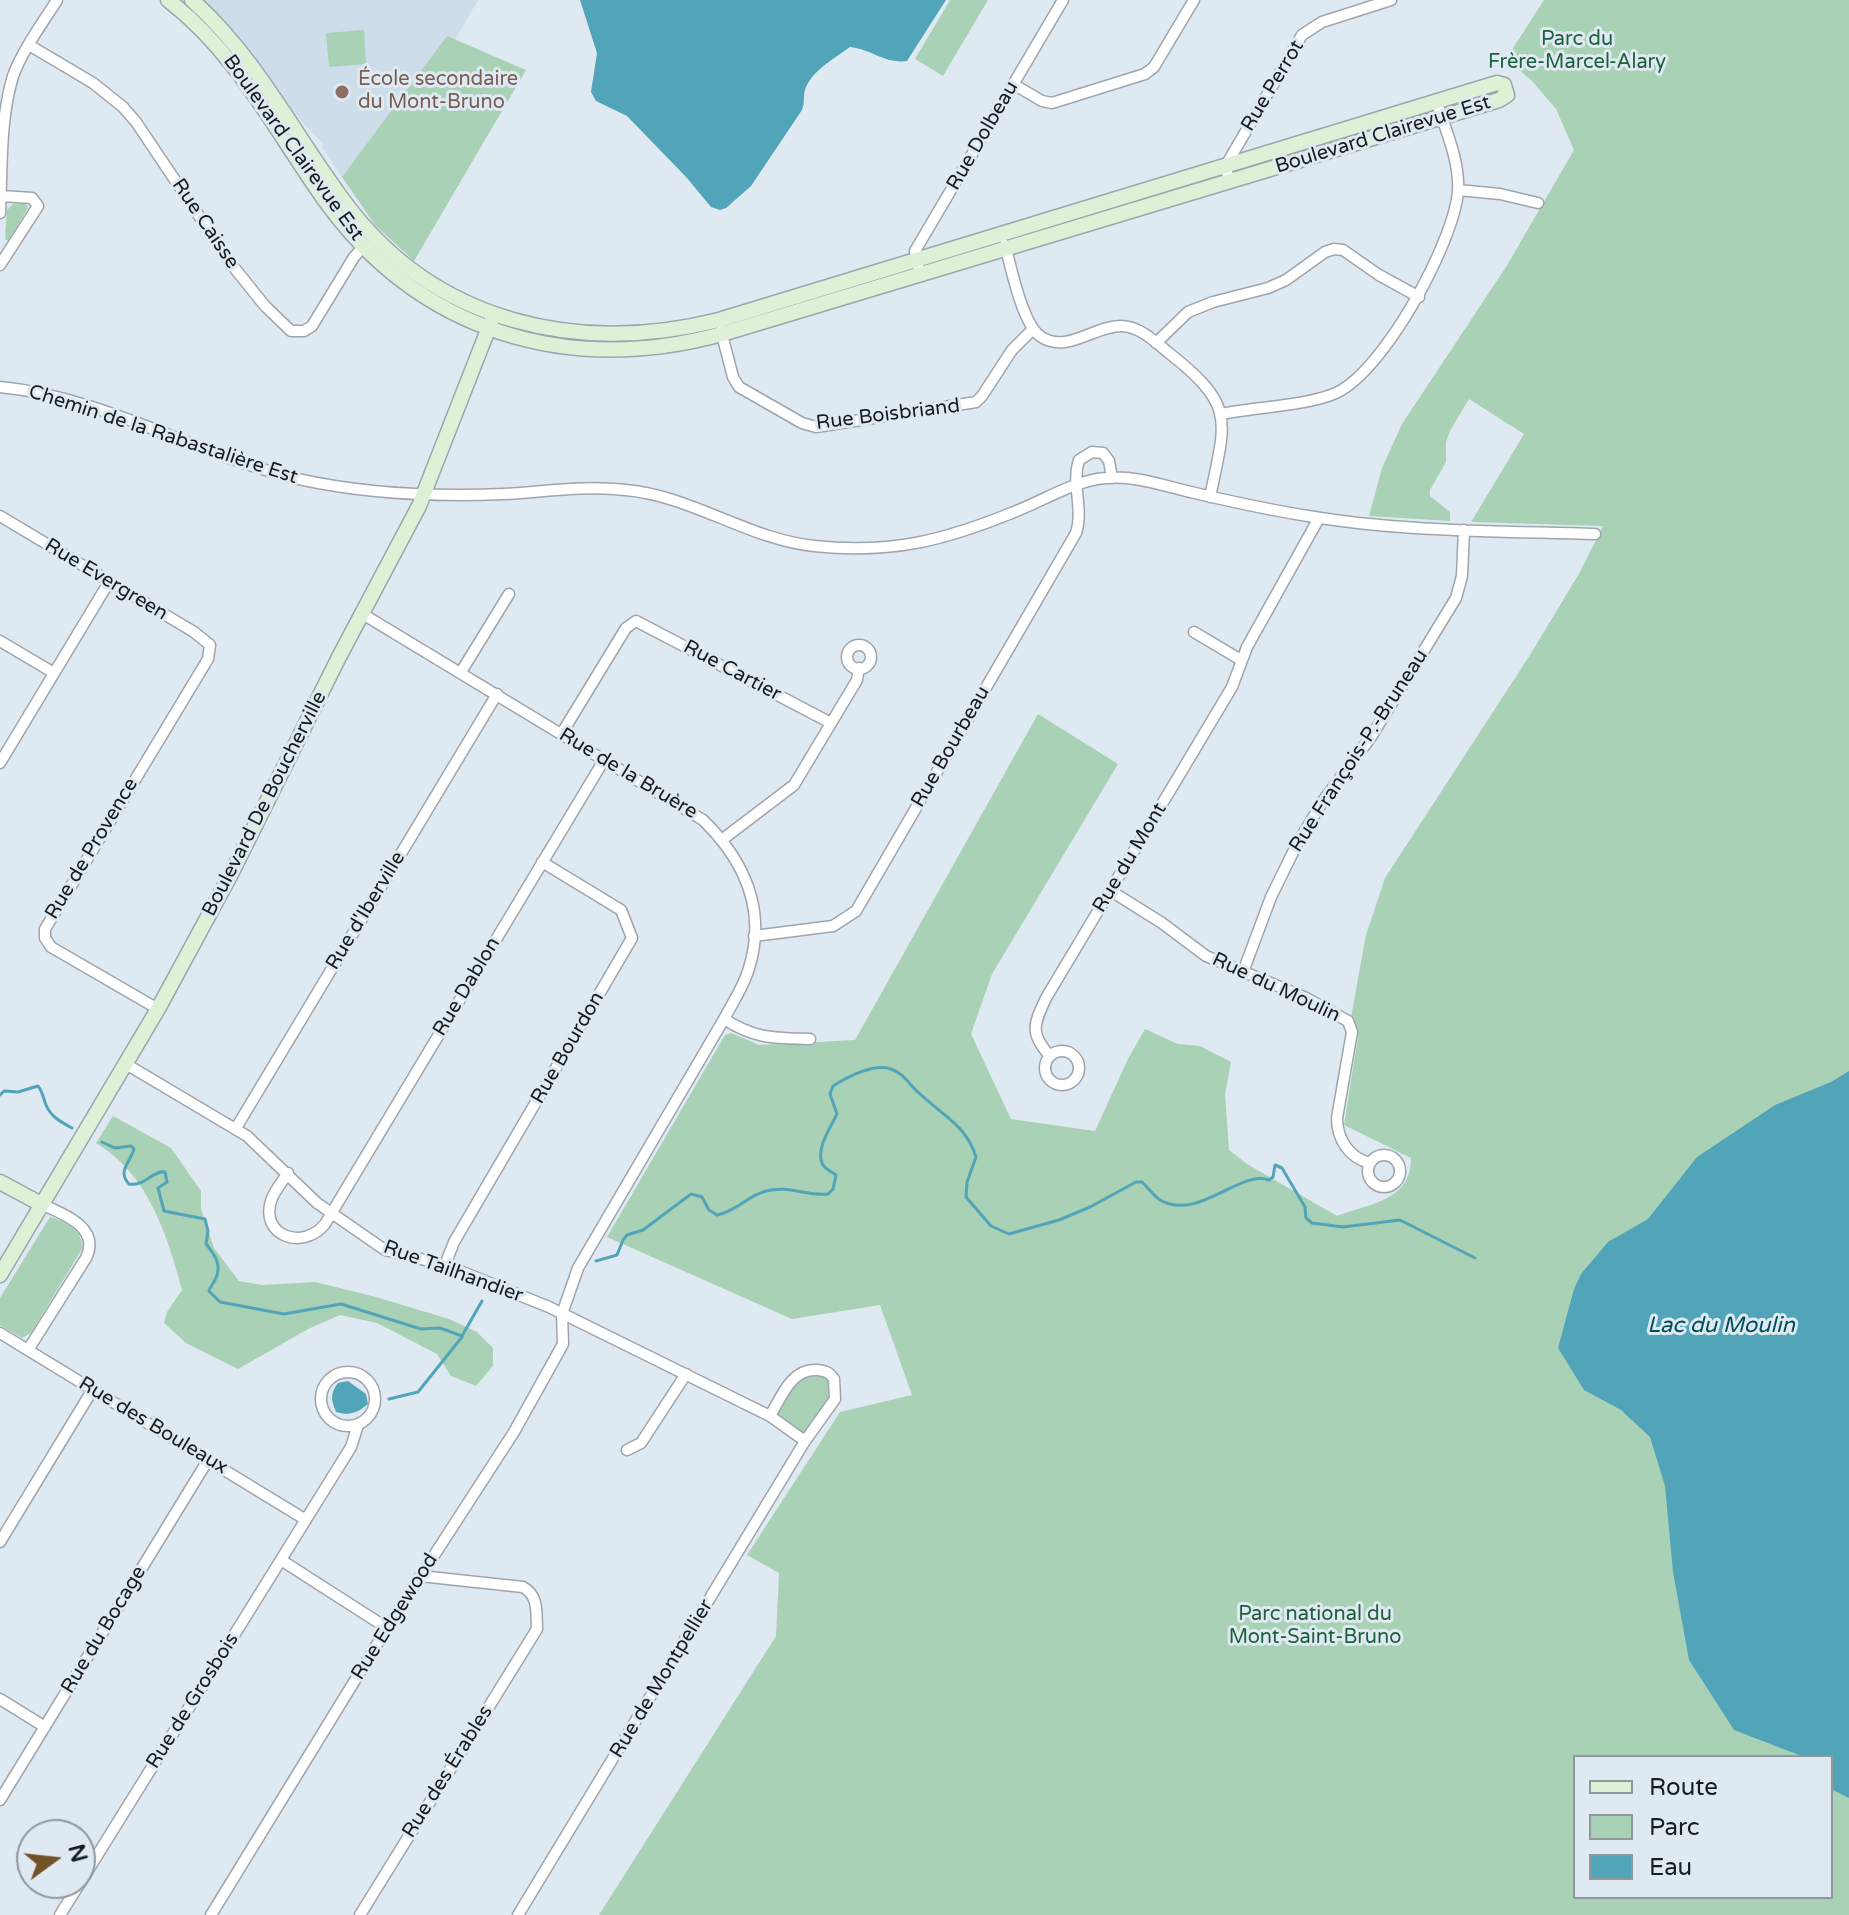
<!DOCTYPE html>
<html>
<head>
<meta charset="utf-8">
<style>
  body { margin:0 }
  #map { position:relative; width:1849px; height:1915px; overflow:hidden; background:#dfe9f1; font-family:"Varela Round",sans-serif }
  canvas { display:block }
  .legend { position:absolute; left:1573px; top:1755px; width:260px; height:144px; box-sizing:border-box; background:#dfe9f1; border:2px solid #90979d; margin:0; padding:10px 14px; list-style:none; font-size:24px; color:#191c1f }
  .legend li { display:flex; align-items:center; gap:16px; height:40px }
  .legend b { width:40px; border:2px solid #90979d }
  .north { position:absolute; left:16px; top:1819px; width:80px; height:80px; box-sizing:border-box; background:#dfe9f1; border:2px solid #90979d; border-radius:50%; rotate:75deg; font-size:22px; font-weight:700; line-height:32px; text-align:center; color:#191c1f }
  .north::after { content:''; display:block; margin:auto; width:28px; height:36px; background:#715227; clip-path:polygon(50% 0,100% 100%,50% 72%,0 100%) }
</style>
</head>
<body>
<div id="map">
<canvas width="1849" height="1915"></canvas>
<ul class="legend">
<li><b style="height:10px;background:#def1d7"></b>Route</li>
<li><b style="height:22px;background:#a8d1b6"></b>Parc</li>
<li><b style="height:22px;background:#52a5b8"></b>Eau</li>
</ul>
<div class="north">N</div>
</div>
<script>
const g = document.querySelector('canvas').getContext('2d');
g.lineJoin = 'round';
function paint(path, color) { g.fillStyle = color; g.fill(path, 'evenodd'); }
function stroke(path, color, width, dash) { g.strokeStyle = color; g.lineWidth = width; g.lineCap = dash ? 'butt' : 'round'; g.setLineDash(dash || []); g.stroke(path); }
function write(font, color, halo, rows, align = 'center') {
  g.font = font + ' "Varela Round",sans-serif'; g.lineWidth = 6; g.setLineDash([]); g.textBaseline = 'middle'; g.strokeStyle = halo; g.fillStyle = color; for (const [text, x, y, turn = 0] of rows) {
    g.save(); g.translate(x, y); g.rotate((+turn || 0) * Math.PI / 180); g.textAlign = isNaN(turn) ? turn : align; if (halo) g.strokeText(text, 0, 0); g.fillText(text, 0, 0); g.restore();
  }
}
paint(new Path2D(`
  M204,0H478L455,40L447,37L342,177L322,147L323,144L292,111L241,39Z`), '#cdddea');
paint(new Path2D(`
  M950,0H988L943,76L915,59Z
  M1544,0H1849V1915H599L776,1636L779,1573L747,1555L840,1412L912,1395L880,1305L792,1319L607,1237L725,1035L731,1033L759,1045L855,1040L1038,714L1118,764L992,974L971,1034L1011,1119L1095,1131L1128,1059L1145,1029L1178,1044L1200,1046L1231,1062L1225,1094L1229,1150L1247,1164L1337,1216C1371,1203 1411,1201 1411,1158L1344,1125L1358,1037L1351,1017L1366,935L1385,878L1530,655L1580,572L1603,526L1471,522L1524,434L1469,399L1450,431L1446,442V462L1430,490V496L1450,512V521L1369,516L1382,468L1402,424L1506,267L1574,150L1556,109L1532,81L1506,59ZM1575,1757H1831V1897H1575Z
  M364,30L366,64L329,67L326,33Z
  M447,36L526,70L414,261L375,225L342,177Z
  M13,204H26L28,208L8,241L5,239L7,210Z
  M113,1116L171,1148L201,1191V1209L214,1248L239,1281L262,1285L315,1282L376,1297L449,1319L477,1332L493,1348V1366L476,1386L451,1376L437,1354L377,1323L340,1315L308,1329L238,1369L186,1343L164,1323L167,1312L182,1290C167,1234 148,1174 96,1143Z
  M50,1217C65,1221 84,1231 82,1249L31,1333L22,1338L0,1325V1298Z
  M800,1373H829L835,1399L805,1441L770,1416Z`), '#a8d1b6');
paint(new Path2D(`
  M580,0H946L907,61C885,64 871,49 850,47C835,58 811,71 805,90C803,97 805,103 802,110L751,186L726,208L720,210L711,207L687,178L627,116L596,101L591,92L597,53Z
  M1849,1071V1798L1831,1789V1757H1804L1734,1730L1689,1660L1673,1572L1665,1486L1650,1437L1621,1410L1584,1390L1558,1348L1574,1289L1581,1274L1608,1242L1648,1219L1697,1157L1775,1105L1831,1082Z
  M348,1381L366,1394L368,1404C357,1413 350,1416 336,1412C331,1399 330,1394 338,1383Z`), '#52a5b8');
stroke(new Path2D(`
  M0,1095L4,1091L18,1092L38,1086C43,1092 43,1098 46,1105C51,1117 61,1122 72,1128
  M102,1142L115,1148L131,1146L134,1149C130,1163 117,1171 129,1184C144,1187 153,1170 165,1172L167,1182L158,1188L164,1211L205,1219L208,1231L206,1244C214,1254 223,1265 215,1280C213,1284 210,1287 209,1291L220,1302L284,1314L341,1304L421,1329L440,1328L462,1336L482,1301
  M596,1261L617,1255L623,1240L627,1235L643,1230L691,1194L702,1197L709,1210L717,1215C737,1211 747,1196 766,1191C789,1185 805,1196 828,1194L833,1189L836,1175C831,1171 824,1169 822,1163C816,1148 831,1127 837,1114L830,1094L833,1086C847,1077 874,1063 891,1069C903,1073 910,1085 919,1093C942,1115 966,1125 976,1157L967,1182L966,1197L991,1226L1009,1234L1059,1220L1090,1207L1136,1182H1142C1147,1187 1154,1196 1160,1200C1198,1222 1240,1169 1269,1180L1273,1177L1275,1165L1282,1168L1305,1207L1306,1218L1312,1223L1343,1227L1400,1220L1475,1258
  M389,1399L418,1392L462,1337`), '#52a5b8', 3);
const street = new Path2D(`
  M29,45L93,83L123,107L136,122L232,265L265,306L291,331H304L312,326L354,257L364,246
  M1013,84L1042,101L1052,103L1145,74L1154,67L1194,0
  M1230,181L1225,167L1302,35L1322,22L1391,0
  M1458,190L1500,194L1538,203
  M0,213C2,168 0,119 13,76C23,49 42,24 57,0
  M1005,245C1011,267 1022,323 1040,336C1066,355 1095,325 1122,326C1141,327 1155,342 1169,353C1236,406 1226,419 1210,497
  M0,265L38,206L32,198L1,196
  M918,266L915,251L1063,0
  M721,331L733,377L739,387L802,423L816,427L976,402L982,396L1012,350L1033,329
  M1156,343L1188,312L1213,302L1268,288L1286,280L1325,252L1334,249L1343,250L1379,275L1419,297
  M0,387C104,397 197,455 298,479C366,494 434,497 503,494C543,492 585,485 626,490C692,496 748,539 814,546C891,554 943,541 1014,512C1043,501 1075,480 1106,478C1136,475 1167,487 1195,493C1233,502 1270,510 1308,516C1403,532 1500,531 1595,534
  M1221,414C1255,407 1306,406 1336,393C1384,371 1453,244 1458,192C1460,162 1446,131 1437,103
  M0,516L194,632L210,645L208,659L45,929V938L51,947L158,1009
  M1194,632L1241,660
  M0,641L54,673
  M847 657a12 12 0 1 1 24 0a12 12 0 1 1-24 0Z
  M461,672L509,594
  M562,733L626,628L636,621L831,723
  M0,763L109,582
  M723,839L794,785L857,680L859,668
  M1111,891L1162,923L1206,956L1304,997L1348,1021L1352,1032L1337,1118C1337,1139 1349,1158 1370,1163
  M754,936L833,926L856,911L1076,533C1084,509 1071,484 1079,460L1092,452L1103,453L1109,461L1112,478
  M1243,972L1271,897L1297,844L1323,801L1371,737L1456,598L1462,576L1464,530
  M724,1019C755,1039 774,1038 810,1039
  M1045 1068a17 17 0 1 1 34 0a17 17 0 1 1-34 0Z
  M1050,1056C1029,1033 1034,1024 1046,998L1232,687L1247,647L1319,518
  M126,1064L247,1136L317,1203L385,1250L445,1265L549,1307L770,1416L805,1441
  M236,1128L497,694
  M1368 1171a16 16 0 1 1 32 0a16 16 0 1 1-32 0Z
  M288,1173C282,1182 274,1191 271,1201C260,1236 303,1251 325,1224L604,760
  M445,1265L454,1242L632,938L621,910L542,862
  M0,1333L306,1520
  M28,1350L86,1258C101,1228 64,1214 41,1204
  M321 1399a27 27 0 1 1 54 0a27 27 0 1 1-54 0Z
  M627,1450L641,1443L686,1374
  M0,1542L93,1389
  M281,1560L387,1628
  M0,1699L45,1727
  M0,1800L208,1460
  M80,1883L351,1447L358,1425
  M60,1915L80,1883
  M211,1915L387,1628L514,1432L563,1344L562,1314L578,1268L724,1019C733,1002 744,986 749,968C767,910 744,860 703,820L361,613
  M360,1915L537,1629C536,1612 539,1596 523,1587L420,1576
  M518,1915L805,1441L835,1399L834,1379C829,1372 826,1371 817,1370C791,1368 781,1398 770,1416`);
const secondary = new Path2D(`
  M168,0C237,53 275,130 324,199C419,332 567,376 722,334L1499,100L1507,95L1504,85L1497,83L719,320C579,355 436,324 346,204C294,135 257,58 192,0
  M0,1182L41,1204
  M0,1275L158,1009L231,874L339,657L419,506L491,322`);
stroke(street, '#9da6ae', 13);
stroke(secondary, '#9da6ae', 17);
stroke(street, '#fff', 10);
stroke(secondary, '#def1d7', 14);
for (const [x, y, r, color] of [
  [342,92,8,"#8d6e63"]
]) { const dot = new Path2D(); dot.arc(x, y, r, 0, 2 * Math.PI); g.fillStyle = color; g.fill(dot); stroke(dot, '#dfe9f1', 3); }
write('20px', '#1c613c', '#dfe9f1', [
  ["Parc du",1577,40],
  ["Frère-Marcel-Alary",1577,63],
  ["Parc national du",1315,1615],
  ["Mont-Saint-Bruno",1315,1638]
]);
write('20px', '#785e54', '#dfe9f1', [
  ["École secondaire",358,80],
  ["du Mont-Bruno",358,103]
], 'left');
write('20px', '#191c1f', '#dfe9f1', [
  ["Rue Perrot",1273,86,-59],
  ["Boulevard Clairevue Est",1383,135,-17],
  ["Rue Dolbeau",983,136,-60],
  ["Boulevard Clairevue Est",293,148,54],
  ["Rue Caisse",205,224,56],
  ["Rue Boisbriand",888,415,-7],
  ["Chemin de la Rabastalière Est",163,435,18],
  ["Rue Evergreen",106,580,31],
  ["Rue Cartier",732,671,28],
  ["Rue Bourbeau",951,747,-60],
  ["Rue François-P.-Bruneau",1359,751,-57],
  ["Rue de la Bruère",628,774,31],
  ["Boulevard De Boucherville",265,804,-63],
  ["Rue de Provence",92,849,-59],
  ["Rue du Mont",1130,858,-59],
  ["Rue d'Iberville",366,911,-59],
  ["Rue Dablon",467,987,-59],
  ["Rue du Moulin",1276,988,25],
  ["Rue Bourdon",568,1048,-60],
  ["Rue Tailhandier",453,1272,20],
  ["Rue des Bouleaux",153,1426,31],
  ["Rue Edgewood",395,1617,-58],
  ["Rue du Bocage",104,1630,-59],
  ["Rue de Montpellier",662,1679,-59],
  ["Rue de Grosbois",193,1701,-58],
  ["Rue des Érables",448,1772,-58]
]);
write('italic 22px', '#004e5c', '#dfe9f1', [
  ["Lac du Moulin",1721,1326]
]);
</script>
</body>
</html>
